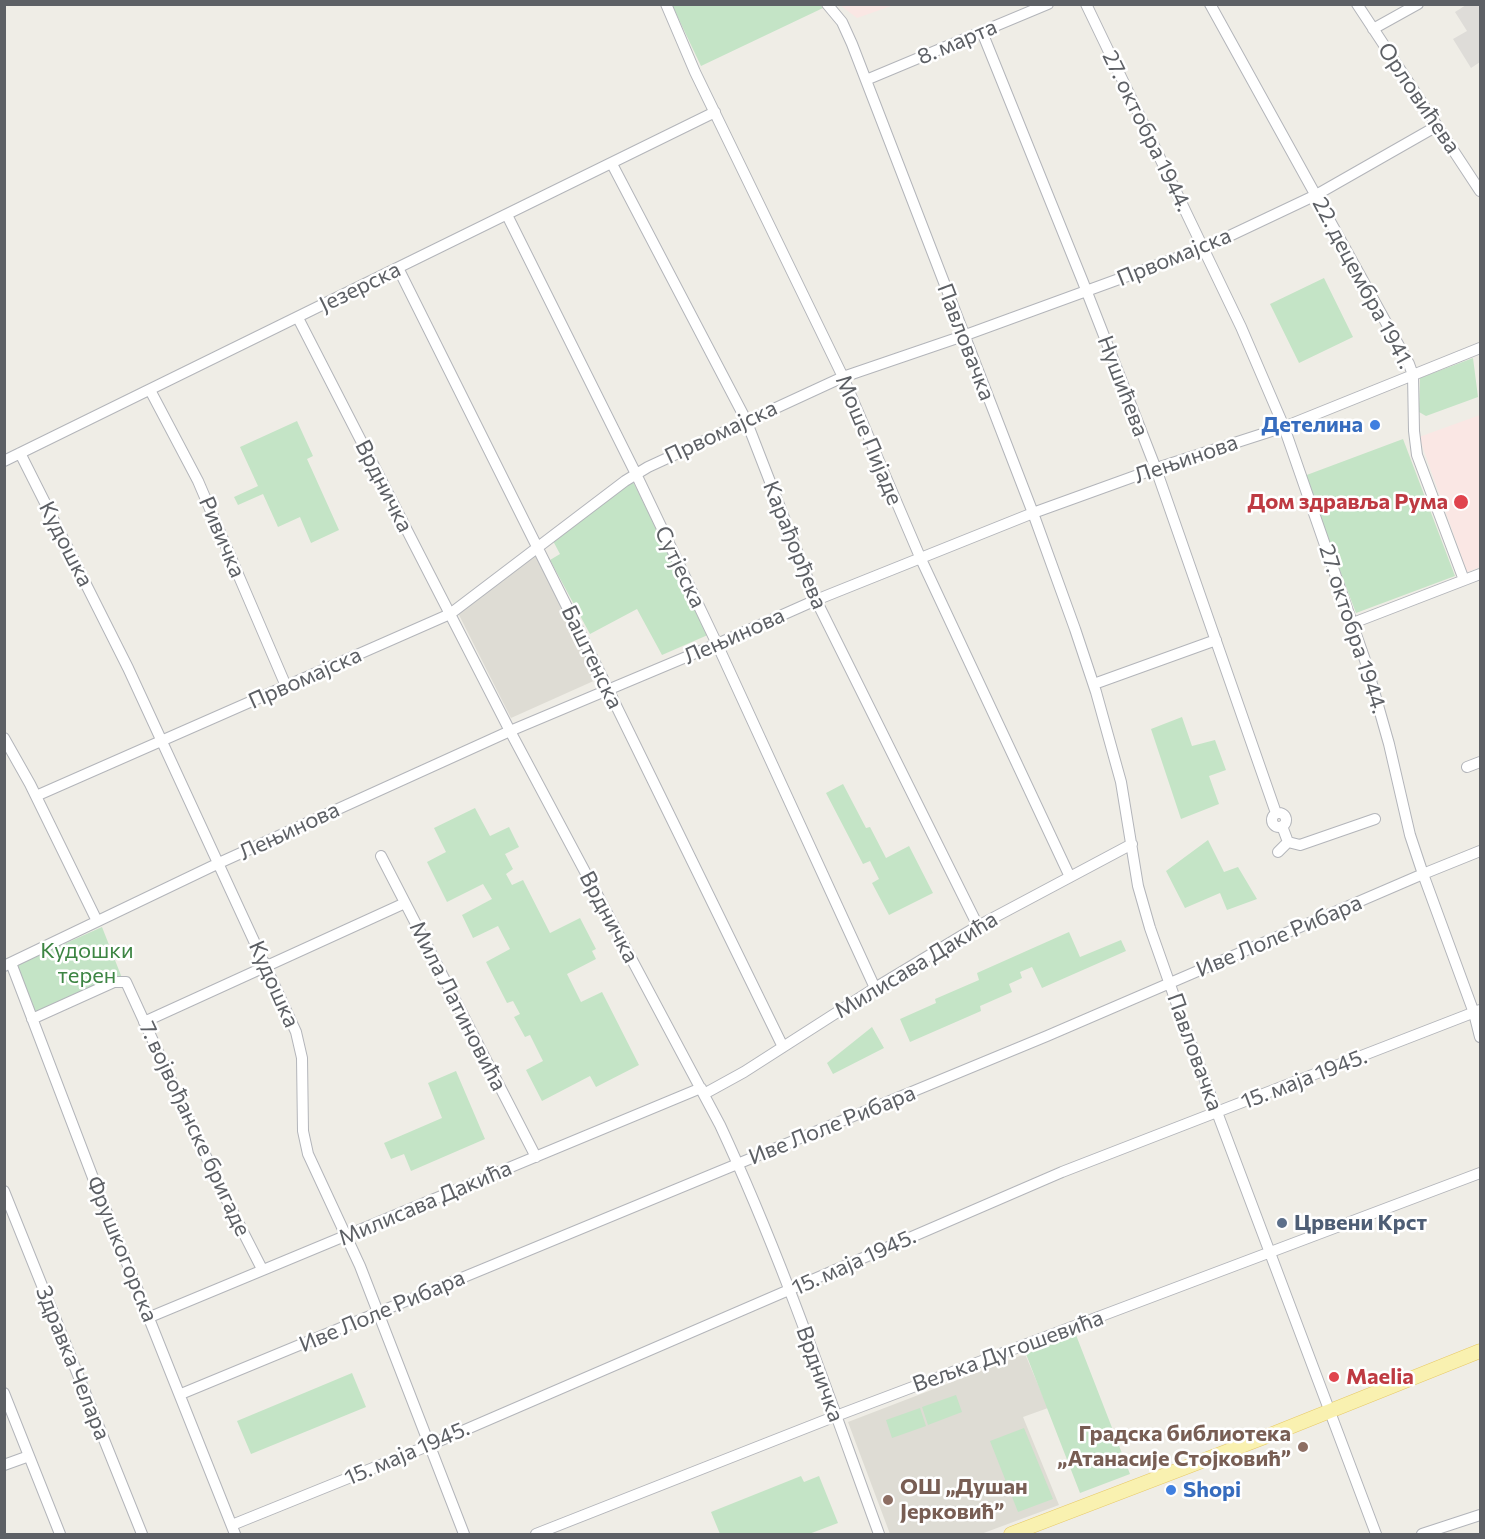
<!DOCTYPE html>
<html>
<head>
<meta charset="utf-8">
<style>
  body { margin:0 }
  #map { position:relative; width:1485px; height:1539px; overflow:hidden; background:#efede6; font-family:Commissioner,sans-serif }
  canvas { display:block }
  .frame { position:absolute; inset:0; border:6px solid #5d6065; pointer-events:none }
</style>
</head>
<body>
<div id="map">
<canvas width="1485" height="1539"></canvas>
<div class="frame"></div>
</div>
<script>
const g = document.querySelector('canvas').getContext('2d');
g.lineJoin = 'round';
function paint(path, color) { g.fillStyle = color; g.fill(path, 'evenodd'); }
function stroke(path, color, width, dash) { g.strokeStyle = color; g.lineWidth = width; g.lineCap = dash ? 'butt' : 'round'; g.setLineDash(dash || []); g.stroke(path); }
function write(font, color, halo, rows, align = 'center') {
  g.font = font + ' Commissioner,sans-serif'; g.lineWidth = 5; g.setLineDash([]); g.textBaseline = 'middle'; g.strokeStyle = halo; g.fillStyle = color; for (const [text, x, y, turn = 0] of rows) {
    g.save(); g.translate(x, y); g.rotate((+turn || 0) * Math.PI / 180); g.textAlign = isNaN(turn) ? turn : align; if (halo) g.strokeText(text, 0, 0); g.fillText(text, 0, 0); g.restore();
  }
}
paint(new Path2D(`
  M1466,5H1480V62L1471,68L1453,39L1467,31L1455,12Z`), '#dedcd8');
paint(new Path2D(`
  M537,551L598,679L511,718L458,613Z
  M1025,1354L1048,1408L1023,1417L1059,1505L981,1534H890L848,1422Z`), '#dedcd4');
paint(new Path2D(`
  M840,5H894L857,18Z
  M1480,415V567L1467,572L1419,437Z`), '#fae7e4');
paint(new Path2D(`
  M819,4L823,8L701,66L672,5Z
  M1324,278L1353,337L1299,363L1270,304Z
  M1473,358L1478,397L1426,416L1419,412L1420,378Z
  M297,421L313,456L307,459L339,530L311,543L300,517L278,527L263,494L238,505L234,497L258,486L240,447Z
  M1403,439L1455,576L1356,613L1304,476Z
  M632,480L710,634L662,655L637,609L590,634L550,560L560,554L552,539Z
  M1182,717L1192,746L1215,740L1226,770L1209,776L1219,804L1181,819L1151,729Z
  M843,784L866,828L870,827L886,858L909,846L933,893L889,915L872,883L879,879L870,861L863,864L826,793Z
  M475,808L490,836L509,827L519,847L505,854L513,869L506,874L512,885L523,880L550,933L580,918L596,949L592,951L596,959L567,974L581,1002L602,992L639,1065L596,1087L590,1076L542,1101L526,1070L543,1061L530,1035L525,1037L514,1017L520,1014L513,1001L507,1003L486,962L510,949L498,926L473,938L462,915L492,899L483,884L447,902L427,862L446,852L434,828Z
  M1208,840L1224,872L1238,867L1257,899L1227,910L1220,893L1185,908L1166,871Z
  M102,927L122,978L33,1016L15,966Z
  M1069,932L1080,957L1121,940L1126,951L1042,988L1032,967L1020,972L1022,978L1009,984L1012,992L980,1006L981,1011L910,1042L900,1019L936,1003L935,999L979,980L977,973Z
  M872,1027L884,1048L833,1074L827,1063Z
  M456,1071L485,1139L411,1171L404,1154L391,1159L384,1143L442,1118L428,1083Z
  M1076,1335L1130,1474L1080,1493L1026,1354Z
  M352,1373L366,1407L251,1454L237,1421Z
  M956,1395L962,1412L928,1425L922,1407Z
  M920,1408L926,1426L892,1438L886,1420Z
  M1024,1428L1053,1499L1018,1512L990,1441Z
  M801,1476L804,1482L819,1476L838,1523L809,1534H720L711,1512Z`), '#c4e4c6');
const minor = new Path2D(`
  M666,4L695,72L843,377L920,557L1070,877
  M827,4L842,22L852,44L1033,513L1075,629L1096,692L1121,782L1138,886L1150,928L1186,1030L1376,1534
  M1086,4L1241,327L1284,427L1366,663L1389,744L1410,835L1423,874L1474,1013L1480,1037
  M1210,4L1409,364L1413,375L1414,431L1417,455L1464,580
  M1357,4L1480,191
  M1373,29L1418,4
  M982,32L1083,282L1156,469L1276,813
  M866,80L1048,4
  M612,164L746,420L816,600L978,926
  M507,215L636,474L717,644L875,988
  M398,268L605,683L783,1047
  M298,318L510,731L720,1125C782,1258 829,1397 879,1534
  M150,390L198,481L286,686
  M20,453L128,668L296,1032L302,1058L303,1131L308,1154L360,1266L464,1534
  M4,461L715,112
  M1353,623L1480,574
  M1094,684L1216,640
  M4,738L30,784L97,921
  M1467,767L1480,762
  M36,796L450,614L625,481L648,467L843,377L963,336L1204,248L1316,195L1437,126
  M1272 820a7 7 0 1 1 14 0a7 7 0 1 1-14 0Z
  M1282,826L1288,842L1300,845L1375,819
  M1278,852L1288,842
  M381,856L536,1157
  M11,963L95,1183L235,1534
  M4,966L219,863L510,731L717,644L816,600L1033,513L1163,466L1284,427L1480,348
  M32,1019L114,982H126L220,1187L262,1269
  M144,1022L405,903
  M704,1094L744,1072L875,988L978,926L1132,844
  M4,1191L142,1534
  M150,1317L701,1088
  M4,1393L60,1534
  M181,1394L1047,1036L1423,874L1480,851
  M4,1465L29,1456
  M232,1525L430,1445L1062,1172L1480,1010
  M536,1534L836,1416L1480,1173
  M1422,1534L1480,1515`);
const major = new Path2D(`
  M1011,1534L1270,1435L1480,1351`);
stroke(minor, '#b3b5ba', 12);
stroke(major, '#e7c966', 15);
stroke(minor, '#fff', 10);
stroke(major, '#f9f1b0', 14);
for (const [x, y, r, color] of [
  [1375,425,6,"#3f7fe0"],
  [1461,502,8,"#e0444e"],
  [1282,1223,6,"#5c6f8a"],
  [1334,1377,6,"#e0444e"],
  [1303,1447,6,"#8d6e63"],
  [1171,1490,6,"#3f7fe0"],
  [888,1500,6,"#8d6e63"]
]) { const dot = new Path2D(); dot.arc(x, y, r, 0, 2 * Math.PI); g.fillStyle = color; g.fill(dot); stroke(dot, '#fff', 2); }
write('22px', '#5d6065', '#fff', [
  ["8. марта",957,42,-23],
  ["Орловићева",1419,98,56],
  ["27. октобра 1944.",1147,131,64],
  ["Првомајска",1174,257,-22],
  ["22. децембра 1941.",1363,283,62],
  ["Језерска",360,287,-26],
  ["Павловачка",966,342,69],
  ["Нушићева",1123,386,69],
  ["Првомајска",721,432,-25],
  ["Моше Пијаде",869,440,67],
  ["Лењинова",1186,459,-19],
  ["Врдничка",384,486,63],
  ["Ривичка",222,537,67],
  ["Кудошка",66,544,63],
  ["Карађорђева",795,545,68],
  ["Сутјеска",680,567,64],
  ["27. октобра 1944.",1353,629,72],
  ["Лењинова",734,636,-24],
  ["Баштенска",592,657,64],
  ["Првомајска",305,678,-24],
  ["Лењинова",289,831,-25],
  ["Врдничка",609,917,62],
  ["Иве Лоле Рибара",1279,936,-23],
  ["Милисава Дакића",916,965,-31],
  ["Кудошка",274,984,66],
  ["Мила Латиновића",458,1006,63],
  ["Павловачка",1195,1052,70],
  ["15. маја 1945.",1304,1079,-21],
  ["Иве Лоле Рибара",832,1125,-22],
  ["7. војвођанске бригаде",195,1129,65],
  ["Милисава Дакића",425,1203,-23],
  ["Фрушкогорска",122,1249,68],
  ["15. маја 1945.",854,1262,-24],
  ["Иве Лоле Рибара",382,1311,-23],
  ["Вељка Дугошевића",1008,1351,-20],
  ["Здравка Челара",73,1363,68],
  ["Врдничка",820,1374,70],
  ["15. маја 1945.",407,1453,-23]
]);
write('bold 22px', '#366cbe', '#fff', [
  ["Детелина",1363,425],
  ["Shopi",1183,1490,"left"]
], 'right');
write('bold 22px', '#be3a42', '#fff', [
  ["Дом здравља Рума",1448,502],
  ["Maelia",1346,1377,"left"]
], 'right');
write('22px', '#3d8543', '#fff', [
  ["Кудошки",87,951],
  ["терен",87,976]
]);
write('bold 22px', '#4e5e75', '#fff', [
  ["Црвени Крст",1294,1223]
], 'left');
write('bold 22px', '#785e54', '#fff', [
  ["Градска библиотека",1291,1434],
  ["„Атанасије Стојковић”",1291,1459],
  ["ОШ „Душан",900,1487,"left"],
  ["Јерковић”",900,1512,"left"]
], 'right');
</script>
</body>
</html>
